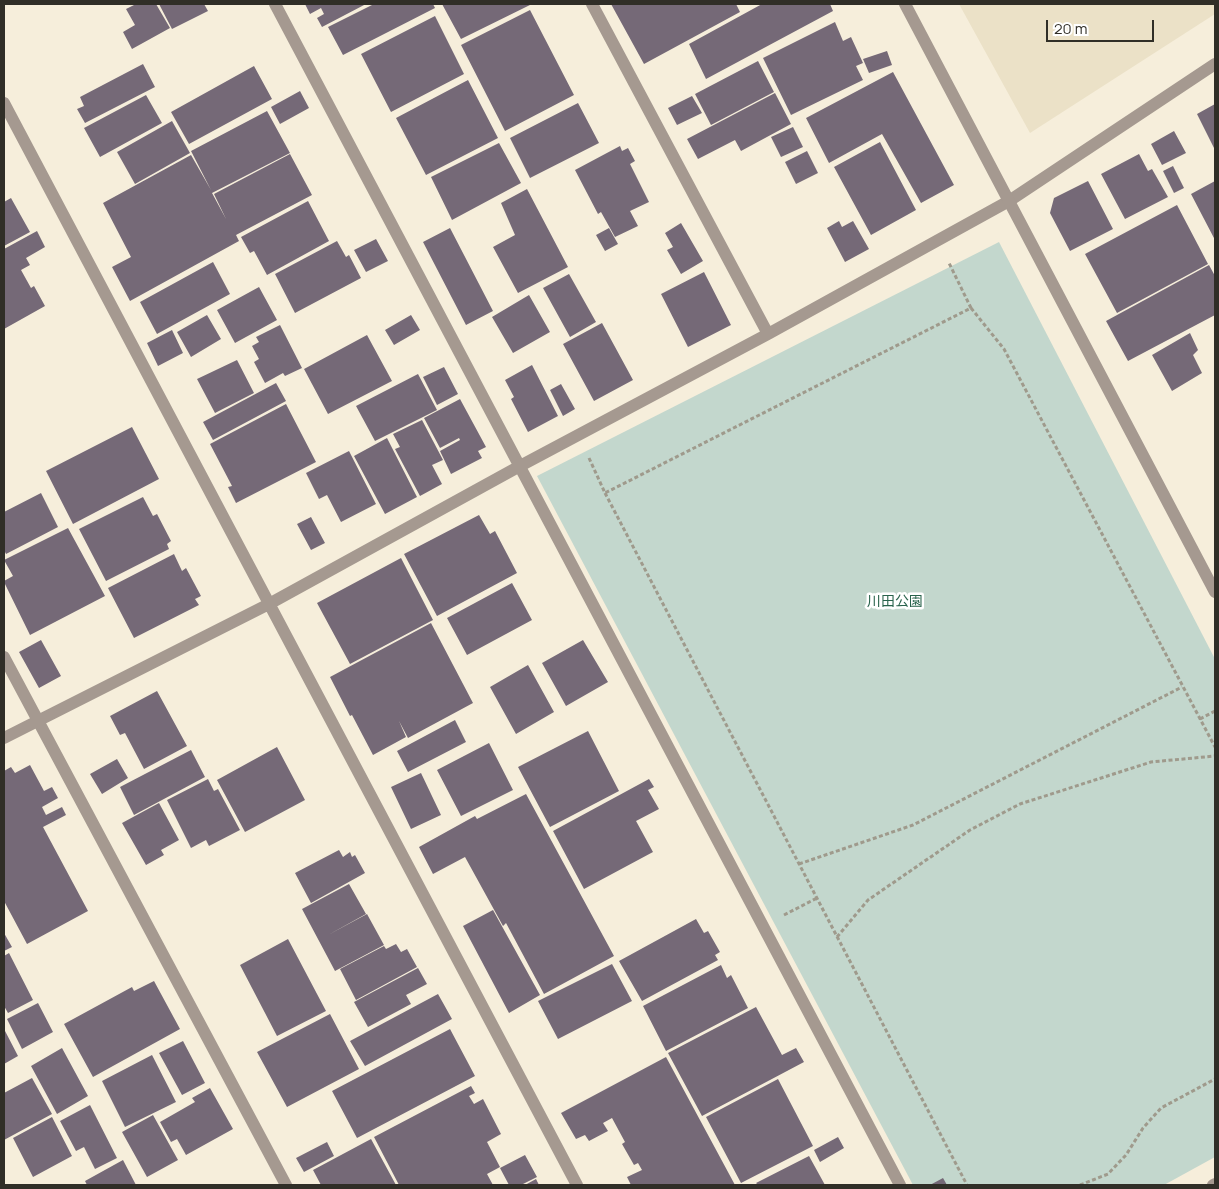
<!DOCTYPE html>
<html>
<head>
<meta charset="utf-8">
<style>
  body { margin:0 }
  #map { position:relative; width:1219px; height:1189px; overflow:hidden; background:#f6eedb; font-family:Manrope,sans-serif }
  canvas { display:block }
  .frame { position:absolute; inset:0; border:5px solid #302e27; pointer-events:none }
  .scale { position:absolute; left:1046px; top:20px; width:108px; height:22px; box-sizing:border-box; border:2px solid #302e27; border-top:0; padding-left:6px; font-size:15px; line-height:18px; white-space:nowrap; color:#302e27; -webkit-text-stroke:4px #fff; paint-order:stroke }
</style>
</head>
<body>
<div id="map">
<canvas width="1219" height="1189"></canvas>
<div class="frame"></div>
<div class="scale">20 m</div>
</div>
<script>
const g = document.querySelector('canvas').getContext('2d');
g.lineJoin = 'round';
function paint(path, color) { g.fillStyle = color; g.fill(path, 'evenodd'); }
function stroke(path, color, width, dash) { g.strokeStyle = color; g.lineWidth = width; g.lineCap = dash ? 'butt' : 'round'; g.setLineDash(dash || []); g.stroke(path); }
function write(font, color, halo, rows, align = 'center') {
  g.font = font + ' Manrope,"Noto Sans JP",sans-serif'; g.lineWidth = 5; g.setLineDash([]); g.textBaseline = 'middle'; g.strokeStyle = halo; g.fillStyle = color; for (const [text, x, y, turn = 0] of rows) {
    g.save(); g.translate(x, y); g.rotate((+turn || 0) * Math.PI / 180); g.textAlign = isNaN(turn) ? turn : align; if (halo) g.strokeText(text, 0, 0); g.fillText(text, 0, 0); g.restore();
  }
}
paint(new Path2D(`
  M959,4H1215V14L1030,133Z`), '#ebe1c7');
paint(new Path2D(`
  M999,242L1215,659V1157L1164,1185H913L537,476Z`), '#c3d7cd');
paint(new Path2D(`
  M136,4H156L170,28L132,49L123,32L135,25L126,9Z
  M159,4H204L208,11L172,29Z
  M305,4H366L322,27L317,18L324,14L321,8L310,14Z
  M374,4H433L435,8L343,55L328,27Z
  M442,4H532L461,39Z
  M611,4H736L740,12L644,64Z
  M762,4H830L833,11L706,79L689,44Z
  M530,10L574,95L505,131L461,45Z
  M435,16L464,74L391,112L361,54Z
  M835,22L843,41L851,37L863,63L856,66L863,80L791,115L763,58Z
  M887,51L892,65L869,73L863,59Z
  M758,61L774,92L711,125L695,94Z
  M143,64L155,87L85,123L77,109L84,106L80,97Z
  M254,66L272,99L189,144L171,112Z
  M893,72L954,185L921,203L882,134L829,163L806,118Z
  M468,80L498,138L426,175L396,118Z
  M300,91L309,108L280,124L271,107Z
  M775,93L791,124L741,151L735,140L698,159L687,139Z
  M146,95L162,123L100,157L84,128Z
  M692,96L702,113L677,125L668,108Z
  M578,103L599,143L530,178L510,138Z
  M1215,104V150L1197,114Z
  M267,111L290,153L212,193L226,219L214,194L290,154L312,195L236,235L239,241L130,301L112,267L131,257L103,203L191,155L211,190L191,151Z
  M172,121L190,153L135,184L117,152Z
  M793,127L803,147L781,157L771,137Z
  M1174,131L1186,153L1162,165L1151,144Z
  M880,142L916,210L871,235L834,167Z
  M499,143L521,183L452,220L431,177Z
  M620,146L622,151L628,148L635,161L630,164L649,202L630,211L638,226L615,237L601,212L598,214L575,170Z
  M807,151L818,173L796,184L785,162Z
  M1139,154L1148,171L1152,169L1168,197L1125,219L1101,174Z
  M1173,166L1184,188L1174,193L1163,171Z
  M1088,181L1113,229L1070,251L1050,213L1054,198Z
  M1215,181V240L1191,194Z
  M527,189L568,267L518,293L493,247L515,235L501,203Z
  M11,198L30,232L4,246V202Z
  M308,201L329,241L267,275L254,251L250,253L241,237Z
  M1177,205L1208,264L1117,313L1085,254Z
  M839,221L842,227L853,221L869,249L845,262L827,228Z
  M681,223L703,261L681,274L667,250L673,247L665,233Z
  M450,228L493,311L466,325L423,242Z
  M609,228L618,244L605,251L596,235Z
  M37,231L45,247L26,258L30,265L21,270L31,288L34,286L45,306L4,329V249Z
  M376,239L388,261L366,272L354,250Z
  M337,241L346,257L349,255L361,278L295,313L275,274Z
  M213,262L230,294L157,334L140,302Z
  M1209,265L1215,276V315L1128,361L1106,321Z
  M704,272L731,325L688,347L661,294Z
  M569,274L596,322L570,337L543,288Z
  M259,287L277,320L235,343L217,310Z
  M529,295L550,332L513,353L492,317Z
  M207,315L221,339L191,357L177,332Z
  M411,315L420,330L394,345L385,330Z
  M602,323L633,380L594,401L563,344Z
  M280,325L302,368L285,376L283,373L265,383L254,362L259,359L252,346L259,342L256,337Z
  M172,330L183,353L158,366L147,343Z
  M1190,333L1198,350L1193,355L1202,373L1172,391L1152,355Z
  M367,335L392,381L328,414L304,369Z
  M237,360L254,393L215,413L197,379Z
  M532,365L558,416L528,432L511,399L514,397L505,380Z
  M444,367L458,394L437,405L423,377Z
  M418,374L437,410L375,441L356,406Z
  M276,383L286,401L213,440L203,422Z
  M561,384L575,409L563,416L550,390Z
  M460,399L486,447L478,451L482,458L451,474L440,451L460,440L459,438L440,448L424,418Z
  M286,404L316,462L236,503L228,487L232,486L210,444Z
  M422,420L443,460L432,465L442,484L420,496L395,449L400,447L393,434Z
  M132,427L159,479L73,524L46,471Z
  M387,438L417,497L385,514L354,456Z
  M349,451L376,504L341,522L327,495L319,499L306,473Z
  M41,493L58,527L6,554L4,550V512Z
  M143,497L153,516L157,514L171,541L167,544L169,549L106,581L79,529Z
  M479,515L490,534L495,531L517,573L437,616L404,554Z
  M311,517L325,543L311,550L297,524Z
  M68,528L105,596L30,635L4,582V581L13,576L4,560Z
  M174,554L182,571L186,568L201,596L195,599L199,605L134,638L108,588Z
  M401,558L433,620L350,664L317,603Z
  M512,583L532,620L467,655L447,618Z
  M431,623L473,703L408,738L399,721L406,737L373,755L352,715L350,716L330,677Z
  M41,640L61,676L39,688L19,652Z
  M583,640L608,682L566,706L542,663Z
  M528,665L554,712L516,734L490,687Z
  M157,691L187,746L144,769L125,733L120,735L110,716Z
  M455,720L466,742L408,772L397,751Z
  M588,731L619,791L550,827L518,767Z
  M489,743L513,790L461,816L437,770Z
  M277,747L305,800L245,832L217,780Z
  M191,750L205,777L134,815L120,787Z
  M117,759L128,778L102,794L90,774Z
  M30,765L44,791L52,787L58,798L42,807L46,815L62,807L66,815L43,827L88,911L27,944L4,901V771L11,767L15,773Z
  M421,773L441,815L411,829L391,787Z
  M208,779L214,791L218,789L240,830L209,846L206,840L191,848L167,800Z
  M649,779L654,787L648,790L659,809L636,821L653,852L584,889L553,831Z
  M526,794L614,956L544,994L506,923L503,926L465,857L433,874L419,847L475,816L477,819Z
  M159,803L179,840L161,850L164,855L146,865L122,823Z
  M339,850L343,857L350,852L352,857L355,855L365,873L311,903L295,873Z
  M349,884L366,914L328,935L367,914L384,945L335,971L302,909Z
  M493,910L540,995L509,1013L463,926Z
  M696,919L704,933L708,931L720,952L715,955L718,960L642,1001L619,961Z
  M4,933L12,947L4,951Z
  M288,939L326,1011L277,1036L240,965Z
  M396,944L401,952L407,949L417,967L356,1000L340,969L384,946L386,949Z
  M9,953L33,1000L8,1013L4,1006V956Z
  M612,964L632,1001L558,1039L538,1001Z
  M721,965L727,978L731,975L748,1008L666,1051L643,1006Z
  M418,968L427,984L406,995L411,1004L368,1027L354,1002Z
  M154,981L180,1029L93,1077L64,1024L132,987L134,991Z
  M438,994L452,1019L365,1066L350,1041Z
  M38,1003L53,1032L22,1049L7,1019Z
  M756,1007L782,1055L796,1048L804,1062L702,1116L668,1053Z
  M330,1014L359,1069L287,1107L257,1052Z
  M4,1029L18,1056L4,1064Z
  M450,1029L475,1076L357,1138L332,1091Z
  M183,1041L205,1083L182,1095L159,1053Z
  M62,1048L88,1096L57,1114L31,1066Z
  M152,1055L176,1102L125,1127L102,1081Z
  M666,1057L735,1185H631L627,1177L642,1170L638,1163L634,1165L622,1144L625,1142L612,1118L603,1123L608,1131L589,1141L585,1135L576,1139L561,1113Z
  M32,1078L52,1114L4,1140V1093Z
  M778,1079L813,1146L741,1183L706,1117Z
  M471,1086L475,1093L469,1096L474,1104L483,1099L501,1134L487,1142L500,1167L487,1174L493,1185H399L374,1137Z
  M210,1088L233,1129L186,1155L177,1139L171,1142L160,1122L195,1102L192,1098Z
  M90,1105L117,1158L95,1169L84,1147L76,1151L60,1121Z
  M153,1115L178,1160L147,1177L122,1132Z
  M52,1117L72,1156L33,1177L13,1138Z
  M838,1137L844,1148L820,1162L814,1150Z
  M371,1139L396,1185H321L313,1170Z
  M327,1142L334,1156L304,1172L296,1158Z
  M525,1155L537,1177L521,1185H509L500,1168Z
  M809,1156L825,1185H758L756,1183Z
  M123,1160L136,1185H87L85,1181Z
  M943,1178L947,1185H930Z
  M536,1179L539,1185H525Z`), '#756977');
stroke(new Path2D(`
  M971,308L1004,349L1215,747
  M589,458L605,493L971,308L949,263
  M605,493L967,1185
  M1200,719L1215,711
  M799,864L913,825L1182,687
  M784,915L817,898
  M837,937L868,900L970,830L1020,804L1151,762L1215,756
  M1080,1185L1108,1174L1126,1155L1143,1128L1161,1108L1215,1079`), '#9f9a8c', 3, [4, 2.5]);
stroke(new Path2D(`
  M275,4L900,1185
  M592,4L768,334
  M4,103L577,1185
  M4,657L286,1185
  M4,738L269,604L520,466L768,334L1009,201L1215,64
  M1213,1185L1215,1184`), '#a59990', 12);
stroke(new Path2D(`
  M905,4L1215,592`), '#a59990', 12);
write('14px', '#29634c', '#fff', [
  ["川田公園",895,602]
]);
</script>
</body>
</html>
